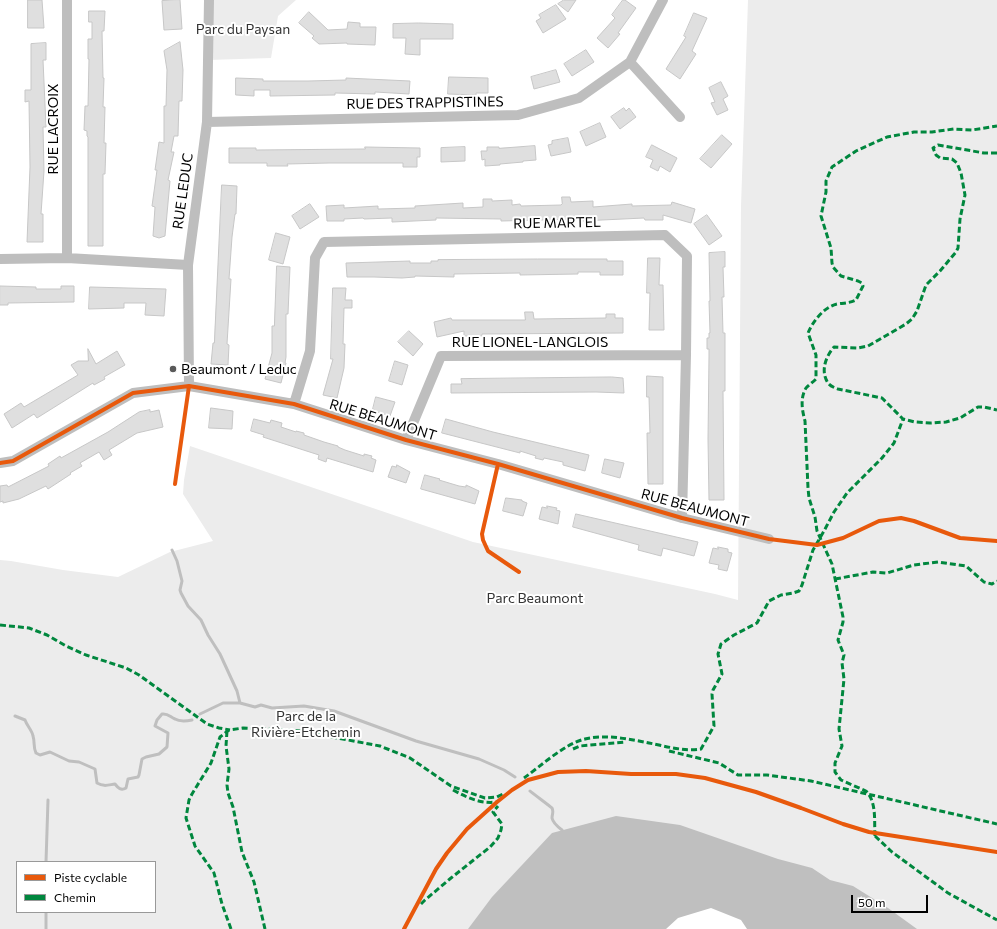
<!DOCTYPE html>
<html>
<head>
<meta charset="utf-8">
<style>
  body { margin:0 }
  #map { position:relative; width:997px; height:929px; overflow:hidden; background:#fff; font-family:Commissioner,sans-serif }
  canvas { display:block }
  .legend { position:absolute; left:16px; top:861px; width:140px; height:52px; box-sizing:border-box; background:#fff; border:1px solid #999; margin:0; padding:5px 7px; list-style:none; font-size:12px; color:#000 }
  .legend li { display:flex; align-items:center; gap:8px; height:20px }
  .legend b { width:20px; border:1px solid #999 }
  .scale { position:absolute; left:851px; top:895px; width:77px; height:18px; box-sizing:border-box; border:2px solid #000; border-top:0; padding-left:5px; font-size:12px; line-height:14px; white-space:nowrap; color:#000; -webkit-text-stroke:3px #fff; paint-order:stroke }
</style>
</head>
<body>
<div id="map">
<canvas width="997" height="929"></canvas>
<ul class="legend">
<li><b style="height:5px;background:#e8590c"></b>Piste cyclable</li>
<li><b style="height:5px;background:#00873e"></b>Chemin</li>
</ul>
<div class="scale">50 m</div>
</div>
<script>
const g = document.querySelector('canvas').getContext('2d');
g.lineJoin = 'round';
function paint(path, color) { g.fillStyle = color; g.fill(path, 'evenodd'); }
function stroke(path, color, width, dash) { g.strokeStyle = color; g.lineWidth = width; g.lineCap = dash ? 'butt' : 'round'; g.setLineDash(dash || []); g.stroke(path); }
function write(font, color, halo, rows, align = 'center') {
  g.font = font + ' Commissioner,sans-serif'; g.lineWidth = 4; g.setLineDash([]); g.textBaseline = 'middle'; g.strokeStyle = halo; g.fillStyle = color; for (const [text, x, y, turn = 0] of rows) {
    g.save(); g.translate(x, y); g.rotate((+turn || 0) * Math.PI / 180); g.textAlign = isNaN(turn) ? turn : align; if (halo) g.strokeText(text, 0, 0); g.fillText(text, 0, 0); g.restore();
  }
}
paint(new Path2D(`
  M209,0H296L278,16L271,58L208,60Z
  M748,0H997V929H800L687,860L566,929H0V560L11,561L63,570L118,577L170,552L213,541L183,494L184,480L190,446L473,542L715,594L738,600L741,206ZM17,862H155V912H17Z`), '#ececec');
paint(new Path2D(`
  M616,816L680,825L778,859L812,868L830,880L853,886L888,908L917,929H747L741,920L711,908L678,918L666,929H468L492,897L552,833Z`), '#bfbfbf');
stroke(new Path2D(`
  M172,550L177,561L182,581L180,590L181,593L188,606L201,620L208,635L220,654L237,691L240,703
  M200,714L223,703H240L255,707L261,705L272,708L304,706L334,711L416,741L479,759L504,770L515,777
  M15,716L25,720C27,726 32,730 33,736C35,742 33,747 36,753L40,755L50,752L69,761L79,762L95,769L97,783C104,787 108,785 115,784C118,788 121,791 126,788L128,779L138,777L139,775L142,759L146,757L159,754L167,747L168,733L155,726L157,720L162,714C168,713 170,717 175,719C180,722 187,721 192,720
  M530,791C531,792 551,807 552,808C554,812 552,814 552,818C553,823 558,827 562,830
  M46,862L48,800
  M46,912V929`), '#bfbfbf', 3);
const building = new Path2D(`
  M28,0H42L44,28H28Z
  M180,0L182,29L164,30L162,1Z
  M564,0H576L568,12L558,4Z
  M623,0H625L636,8L618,33L620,34L608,48L597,38L615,18L612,15Z
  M556,5L566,19L543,33L536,21L541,18L539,15Z
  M89,11H105L104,31H102L103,78H104L103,107H105L104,143H106L105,174H103V246H88V137L87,136V131L84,130L85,106H88L89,59H88V39H92V22H89Z
  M309,12L328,30L347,29L348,22L360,23V27H376L375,45L347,44V43L319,44L312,38L314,36L299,23Z
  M694,13L707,18L692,51L696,54L680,79L666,69L686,37L684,36Z
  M419,23L453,24V39H420V55L405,54L406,38H393V24Z
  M180,42L183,70L182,101H179L178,136H174L171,152H174L168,180L170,181L165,236L159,238L153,236L155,207L152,206L157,170H155L159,142L164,143V106H166L167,70L164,51Z
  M46,43V60H43L46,127H43L44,171L41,214H43V242H27L30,167L29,101L25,102V90H31V44Z
  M586,50L594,62L572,76L564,64Z
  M556,70L560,82L534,89L531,77Z
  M449,77L488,78V93H476V95L448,94Z
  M236,78L263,79V81H308L346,80V78L410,81L409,94L375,92V94L335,93V95L270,96V90H254V96L236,95Z
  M721,82L728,96L723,99L728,110L717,115L711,103L715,102L709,88Z
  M624,108L626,111L629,108L636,117L620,129L611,117Z
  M600,123L606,137L586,146L580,132Z
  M722,135L732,144L711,168L700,159Z
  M568,138L571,152L551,156L548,145L552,144V141Z
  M652,145L677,158L670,172L660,166L658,171L650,167L653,160L646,157Z
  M535,146L536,160L523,161V162L500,164V165L485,166V159L482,160L481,151H487V147H499V148Z
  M365,147L420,148V157H417V167H403V163H329L287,164L288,166H267V163H229V148H256V150L365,149Z
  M465,147V161L441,162V148Z
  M222,185L237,186L236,214H235L232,237L229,279H231L227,344L229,345L228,365L211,364L213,343H214Z
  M562,197H570L571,202L593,201V207L632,204V206L671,205L672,202L695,209L691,223L663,215V220H645L644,218L581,221V219L501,221V219L436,218V220L392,222V218L364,219L363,218L344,219V221H327L326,206L344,205V208L378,206V209L415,208V206L463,203V208L483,207V199H492V201L512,200V205L520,204L521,206L561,205L562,204Z
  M310,204L319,217L300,229L292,216Z
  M707,215L722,236L709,245L694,224Z
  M276,233L290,237L283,264L269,260Z
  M725,252V267H723L724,297H722L723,333H725V391H723L724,500H709L708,439L709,356V349H707V338H709V333H710L709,301H710L709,253Z
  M648,258H660L659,285H663L664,330H649L650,293H647Z
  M538,259H607V261H623V275H600V272H578V274L520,275V273L454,274V277L415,276V277L402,278L374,277H347L346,263L410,261V263H431V261H438V260Z
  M277,266L290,267L288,314H286V357L285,363H286L281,383L265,379L272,353V326H274Z
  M0,286L36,287V289H61V286H74V302L8,303V305H0Z
  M90,287L166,289L164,316L145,315L146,303H124V308L89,309Z
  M333,288H346L345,300H352V308H344L343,344H345L344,368L337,398L323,395L333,359H331Z
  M525,312H533L534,319L606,318V314H615V318H623V333L482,334V336H464V331L437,337L434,322L451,318L452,320H525Z
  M409,331L423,344L413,356L398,342Z
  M88,349L96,364L117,351L125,365L104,377L105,379L94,385L93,383L37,418L34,414L12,428L4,414L21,403L24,407L78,375L71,365L78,361H88Z
  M395,361L408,365L402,385L389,381Z
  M647,376L663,377V484H648L647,433H650L649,397H647Z
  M612,377L623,378L624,393L596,392L451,393V384H462L461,379Z
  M376,397L395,402L390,416L374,411L375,410L373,409Z
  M211,408L233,411L232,429L209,428Z
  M150,410V412L159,410L163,427L137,433L109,450L112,455L104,460L99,452L80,463L82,466L70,473L71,474L48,489L46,486L19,499L3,503V501L0,502V486L7,485L8,487L49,466L48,464L60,456L61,458L108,432L139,412Z
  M254,419L270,423L271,420L282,423L281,427L296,432V431L304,433V435L324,442L338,446V447L345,450L364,456V454L372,456L371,458L376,460L373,472L327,458L326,462L318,459L319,455L263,437L264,435L251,431Z
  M446,419L493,432L589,455L585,471L563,465V462L544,458L543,460L535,458L536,456L520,451V453L442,433Z
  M605,459L624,463L620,478L602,473Z
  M397,465L410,472L406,483L388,477L392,466L396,467Z
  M425,475L440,479L439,480L459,486L466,487V485L479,491L475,504L421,489Z
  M506,498L522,500V501L527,503L523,516L503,511Z
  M547,506L557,508L556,510L560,511L558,524L539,519L542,507L547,508Z
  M576,514L698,542L694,556L663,548L661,556L638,550L639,545L573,527Z
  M718,547L728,549V552L732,553L727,571L718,569L719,565L709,563L713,548L718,549Z`);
paint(building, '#dfdfdf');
stroke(building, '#c7c7c7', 1);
stroke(new Path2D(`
  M67,0V258
  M630,62L680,117
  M207,122L518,115L579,98L630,62L663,0
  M0,259L67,258L188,265
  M189,386L188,265L207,122L209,0
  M294,404L310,351L315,258L324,242L665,235L687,256L686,355L682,518
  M406,440L441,356L686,355
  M0,463L13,461L133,393L189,386L294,404L406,440L498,464L682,518L769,539`), '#bebebe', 10);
stroke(new Path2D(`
  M997,153H984L938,145L933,148L936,155L940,158L952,159L957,163L961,173L965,195L960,219L958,248L956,252L940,271L926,285L917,311L912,319L906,324L868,346L858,348L834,347C826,356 820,371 828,383C830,386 835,388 838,389L882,398L903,419L915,422L930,423L946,422L960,418L978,407H984L997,410
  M835,579L873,572L887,573L914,565L938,562L966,566L984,582L992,584L997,581
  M0,625L29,628L47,635L66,646L86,655L126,668L139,675L207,724L219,728L230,730
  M227,731L226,746L229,769L227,785L228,793L233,807L242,852L254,882L265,929
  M573,749L580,746L626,742
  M669,751L719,763L738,775H767L811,781L997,824
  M524,778C541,766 564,744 585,739C606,734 629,739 649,743C665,746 685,752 701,749L714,726L712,694L713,690L722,674L718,654L721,644L734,635L757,623L769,601L781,595L793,593L799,591L802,585L813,550L824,531L834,512L847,493L882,458L894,443L903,419
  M453,790C468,798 480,804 497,802
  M875,836C874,822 877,802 866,791L841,780L835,772V763L842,746L839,729L844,679L842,663L844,655L838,640L843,622V617L832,564L817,531L815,517L809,498L808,488L805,421C802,410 800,398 806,388C809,385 813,382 816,379V355L808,333C813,321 824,307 837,304C844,303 850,303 856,300L863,286L862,283L858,281L841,276L833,267L832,263L831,248L821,216L826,192V181L832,167L856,151L887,137L914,132H932L954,129L972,130L997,126
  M875,836L892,852L948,893L997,920
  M421,904L425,900L451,878L490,847L498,838L501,830L502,824L493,812L498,806
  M231,929L222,904L214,873L195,846L186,818L189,800L192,794L211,763L220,737L229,730L243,728L300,731L380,746L410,758L451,786L485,798L497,797L503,794`), '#00873e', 3, [6, 3]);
stroke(new Path2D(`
  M0,463L13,461L133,393L189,386L294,404L406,440L498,464L682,518L769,539L817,545L843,538L879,521L901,518L914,521L960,538L997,541
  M498,464L482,534L483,540L488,551L519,572
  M175,484L189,386
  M404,929L436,869L447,853L467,829L497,802L512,790L528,780L558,772L586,771L631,774H676L705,778L756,792L801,808L843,824L869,832L997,852`), '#e8590c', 4);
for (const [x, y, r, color] of [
  [173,369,4,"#595959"]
]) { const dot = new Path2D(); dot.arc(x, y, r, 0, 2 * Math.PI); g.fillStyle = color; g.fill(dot); stroke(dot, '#fff', 1.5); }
write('14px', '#333', '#fff', [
  ["Parc du Paysan",243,29],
  ["Parc Beaumont",535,598],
  ["Parc de la",306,716],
  ["Rivière-Etchemin",306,732]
]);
write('14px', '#000', '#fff', [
  ["RUE DES TRAPPISTINES",425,103,-1],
  ["RUE LACROIX",53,129,-90],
  ["RUE LEDUC",183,191,-82],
  ["RUE MARTEL",557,223,-1],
  ["RUE LIONEL-LANGLOIS",530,342],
  ["RUE BEAUMONT",383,420,17],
  ["RUE BEAUMONT",695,508,15]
]);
write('14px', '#000', '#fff', [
  ["Beaumont / Leduc",181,369]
], 'left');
</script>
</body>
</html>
